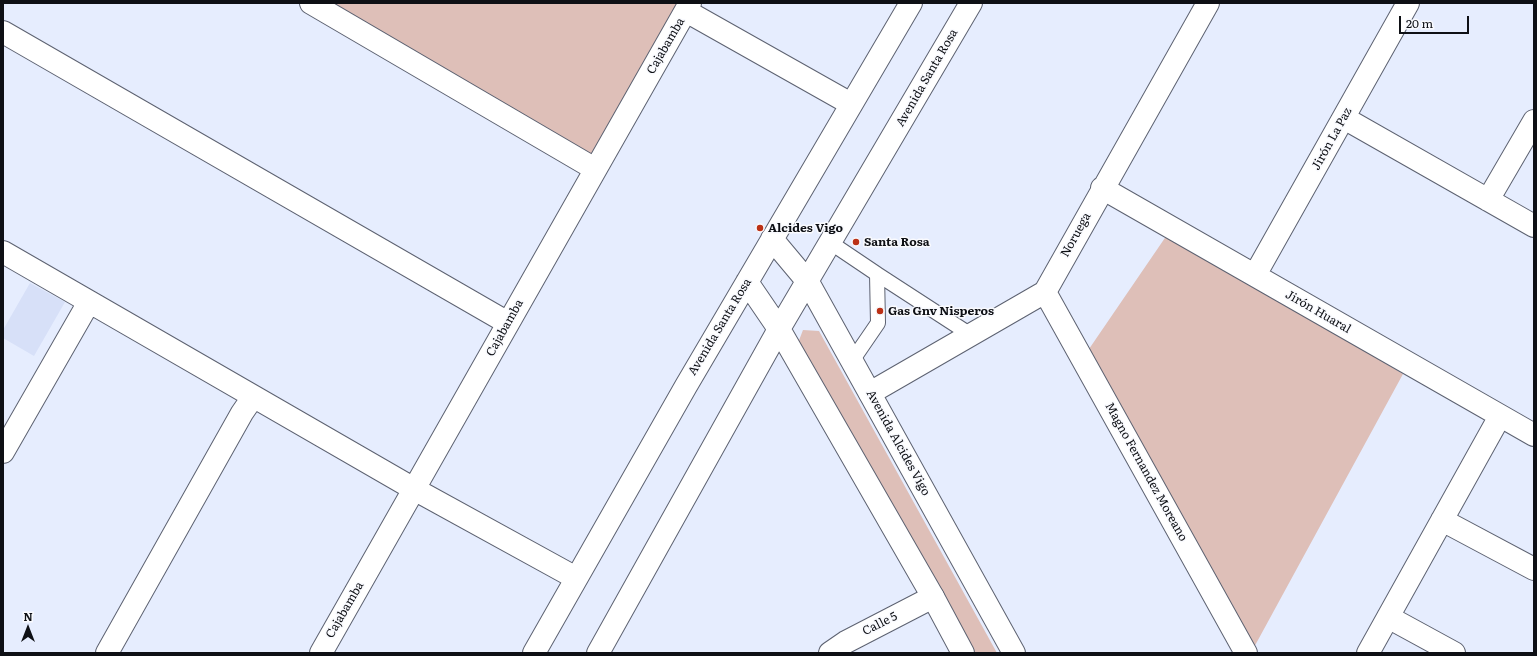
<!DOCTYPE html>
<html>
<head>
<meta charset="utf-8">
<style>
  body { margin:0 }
  #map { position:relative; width:1537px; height:656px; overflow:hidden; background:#e6edfe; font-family:Literata,serif }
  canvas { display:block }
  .frame { position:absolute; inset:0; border:4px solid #0e1015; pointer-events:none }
  .north { position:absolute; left:8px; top:608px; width:40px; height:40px; -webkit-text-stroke:3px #f9fafe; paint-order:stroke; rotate:0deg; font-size:11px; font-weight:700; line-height:16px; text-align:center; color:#0e1015 }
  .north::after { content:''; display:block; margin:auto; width:14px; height:18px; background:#0e1015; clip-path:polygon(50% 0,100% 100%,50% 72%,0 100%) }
  .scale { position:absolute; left:1399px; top:16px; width:70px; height:18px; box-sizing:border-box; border:2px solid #0e1015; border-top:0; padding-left:5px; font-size:12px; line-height:14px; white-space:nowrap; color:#0e1015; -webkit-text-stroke:3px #f9fafe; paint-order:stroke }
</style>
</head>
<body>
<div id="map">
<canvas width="1537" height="656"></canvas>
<div class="frame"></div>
<div class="north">N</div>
<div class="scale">20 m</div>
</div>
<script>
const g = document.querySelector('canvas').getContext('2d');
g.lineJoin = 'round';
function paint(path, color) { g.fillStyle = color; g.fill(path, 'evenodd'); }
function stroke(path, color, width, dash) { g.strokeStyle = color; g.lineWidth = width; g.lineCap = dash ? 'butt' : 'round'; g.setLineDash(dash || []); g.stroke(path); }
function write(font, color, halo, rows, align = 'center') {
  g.font = font + ' Literata,serif'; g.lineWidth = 3; g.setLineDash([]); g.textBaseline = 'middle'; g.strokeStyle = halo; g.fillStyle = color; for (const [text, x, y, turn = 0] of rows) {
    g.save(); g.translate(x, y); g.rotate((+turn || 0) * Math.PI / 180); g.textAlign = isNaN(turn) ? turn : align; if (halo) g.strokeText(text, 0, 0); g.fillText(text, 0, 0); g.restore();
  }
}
paint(new Path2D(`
  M30,283L65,302L34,356L3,338V330Z`), '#d7e0f8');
paint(new Path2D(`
  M312,3H690L595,169Z
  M1169,232L1403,374L1252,651L1089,349Z
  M803,330L819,331L997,653H969L798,343Z`), '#debfb8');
const lane = new Path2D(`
  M831,243L877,274L878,323L852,361
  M877,274L971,335`);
const street = new Path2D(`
  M311,3L595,169
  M686,11L851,104
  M3,32L508,323
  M1344,118L1534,226
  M1102,188L1534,435
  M1488,200L1534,121
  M3,252L414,489L576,578
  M1255,275L1408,3
  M1045,292L1246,653
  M870,393L1045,292L1208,3
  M3,452L89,302
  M1442,520L1534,569
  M1388,617L1454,653
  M107,653L242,413L253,397
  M321,653L690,3
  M830,653L846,642L933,597
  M1368,653L1500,416`);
const secondary = new Path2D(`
  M772,239L808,282L1014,653
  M747,282L779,329L933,597L963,653
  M534,653L686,386L911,3
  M598,653L779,329L971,3`);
stroke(lane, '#5d6271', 16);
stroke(street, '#5d6271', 24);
stroke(secondary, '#5d6271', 24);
stroke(lane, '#fff', 14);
stroke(street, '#fff', 22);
stroke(secondary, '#fff', 22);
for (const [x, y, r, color] of [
  [760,228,4,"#bb3015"],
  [856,242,4,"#bb3015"],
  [880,311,4,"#bb3015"]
]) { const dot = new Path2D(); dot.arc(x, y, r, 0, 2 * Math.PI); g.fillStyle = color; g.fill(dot); stroke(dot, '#f9fafe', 1.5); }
write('12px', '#0e1015', '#f9fafe', [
  ["Cajabamba",666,46,-60],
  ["Avenida Santa Rosa",927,78,-60],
  ["Jirón La Paz",1332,139,-61],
  ["Noruega",1076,235,-61],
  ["Jirón Huaral",1318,312,30],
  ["Avenida Santa Rosa",720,327,-59],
  ["Cajabamba",505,328,-61],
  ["Avenida Alcides Vigo",898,443,61],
  ["Magno Fernandez Moreano",1146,472,61],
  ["Cajabamba",345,610,-60],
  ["Calle 5",880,624,-27]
]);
write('bold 12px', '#0e1015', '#f9fafe', [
  ["Alcides Vigo",768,228],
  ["Santa Rosa",864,242],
  ["Gas Gnv Nisperos",888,311]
], 'left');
</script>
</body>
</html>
